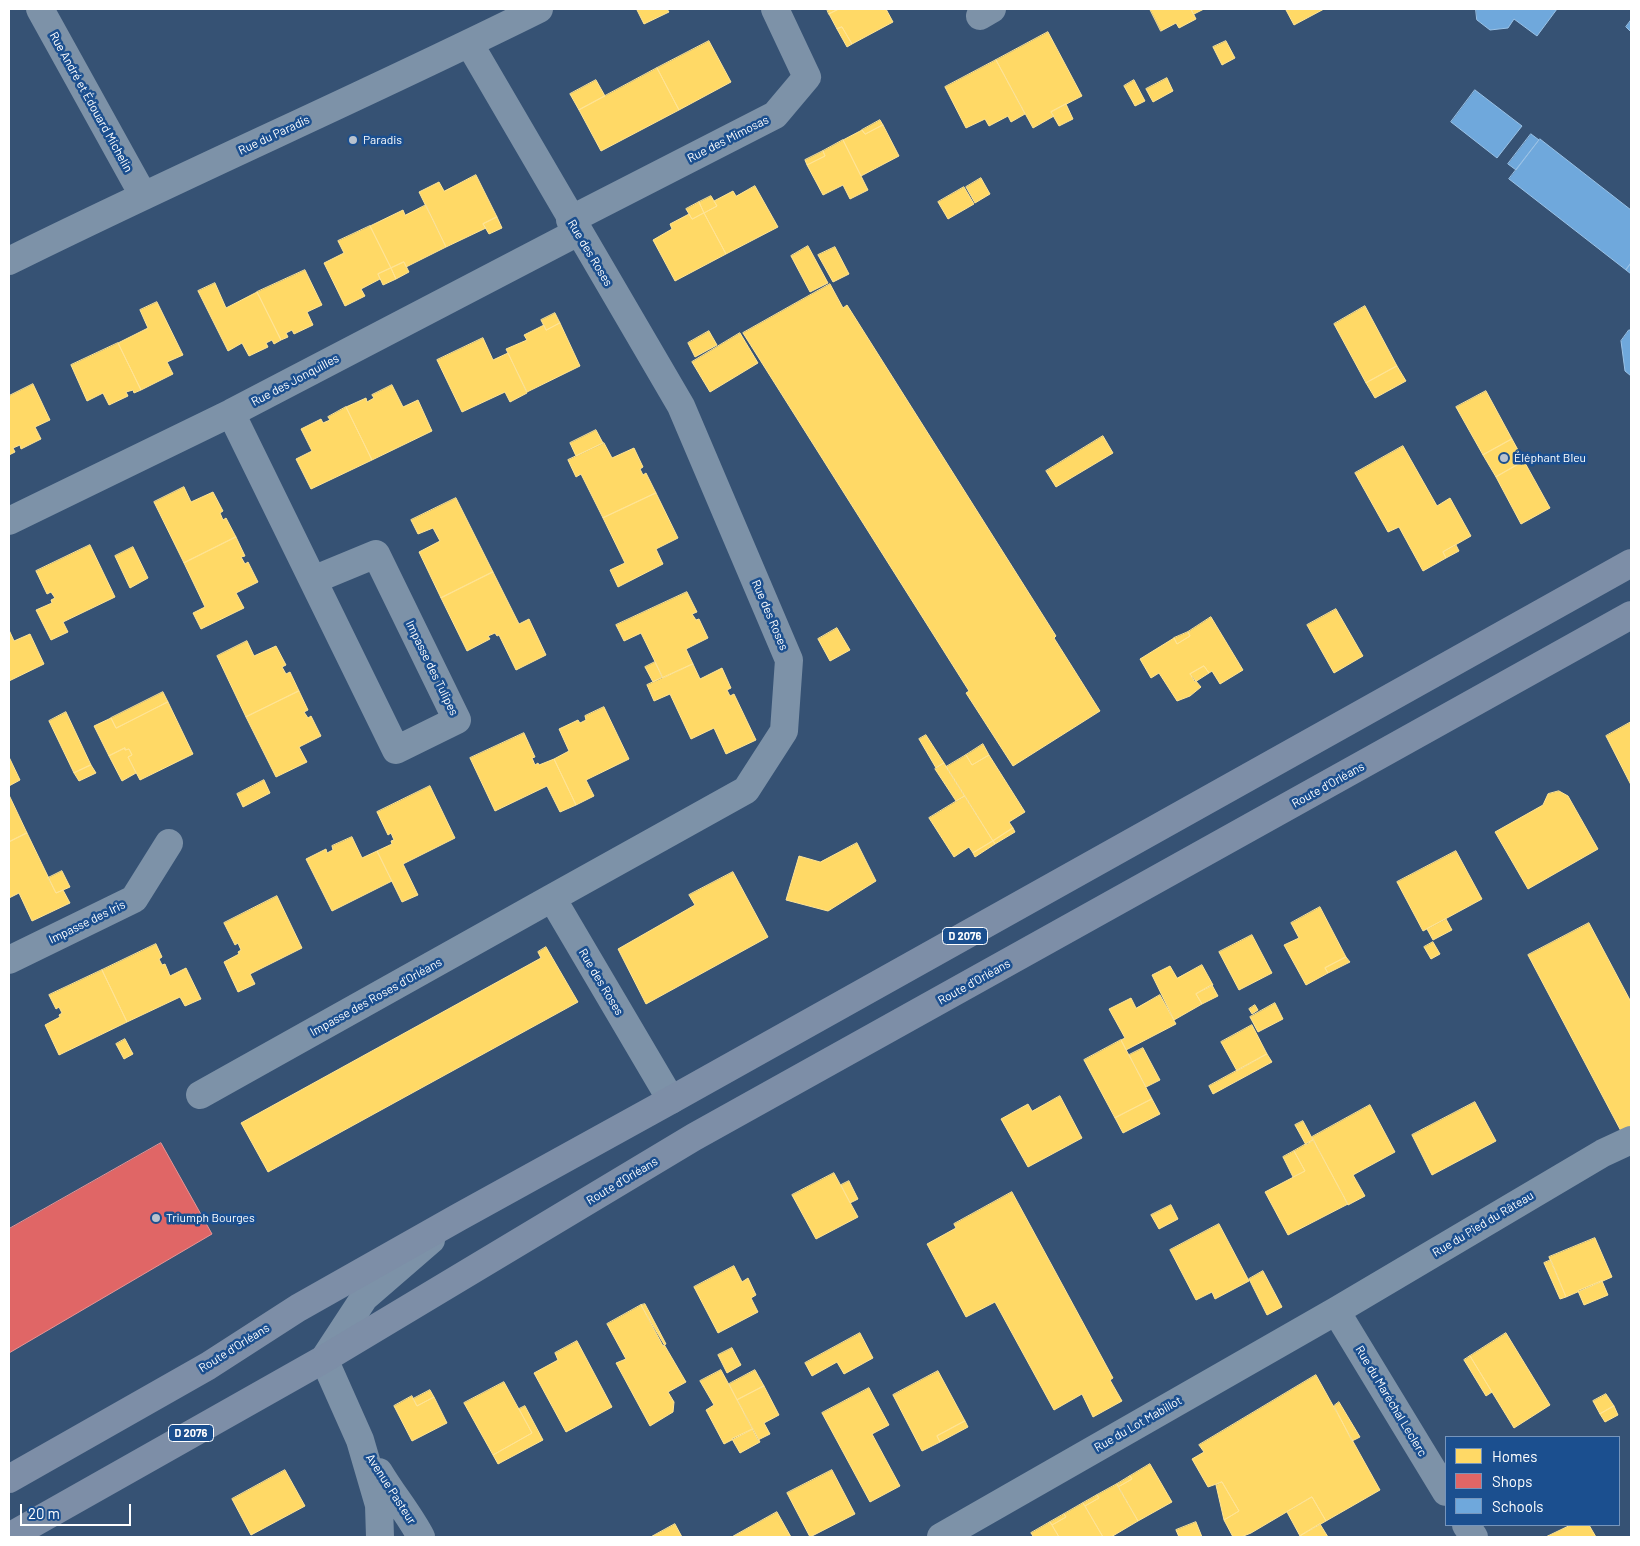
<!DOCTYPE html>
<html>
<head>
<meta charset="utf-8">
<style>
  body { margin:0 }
  #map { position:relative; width:1640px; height:1546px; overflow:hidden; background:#365274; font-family:Barlow,sans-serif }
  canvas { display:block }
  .frame { position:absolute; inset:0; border:10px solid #fff; pointer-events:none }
  .legend { position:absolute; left:1445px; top:1436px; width:175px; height:90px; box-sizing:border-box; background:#1b4f8f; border:1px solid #7695bc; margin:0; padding:6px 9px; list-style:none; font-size:15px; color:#fff }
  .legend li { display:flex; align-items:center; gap:10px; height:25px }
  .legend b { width:25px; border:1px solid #7695bc }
  .scale { position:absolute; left:20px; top:1504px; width:111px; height:22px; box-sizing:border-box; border:2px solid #fff; border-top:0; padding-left:6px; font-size:15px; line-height:18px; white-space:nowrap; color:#fff; -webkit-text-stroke:4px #1b4f8f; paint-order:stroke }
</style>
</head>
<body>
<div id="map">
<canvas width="1640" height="1546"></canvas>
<div class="frame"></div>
<ul class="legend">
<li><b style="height:14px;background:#ffd966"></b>Homes</li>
<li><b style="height:14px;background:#e06666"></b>Shops</li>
<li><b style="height:14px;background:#6fa8dc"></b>Schools</li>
</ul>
<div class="scale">20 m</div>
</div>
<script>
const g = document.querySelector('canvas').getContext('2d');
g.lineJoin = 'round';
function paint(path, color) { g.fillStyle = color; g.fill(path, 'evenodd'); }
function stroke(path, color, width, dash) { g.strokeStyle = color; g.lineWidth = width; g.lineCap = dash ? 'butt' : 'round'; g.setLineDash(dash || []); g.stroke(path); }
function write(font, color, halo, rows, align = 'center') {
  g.font = font + ' Barlow,sans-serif'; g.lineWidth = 5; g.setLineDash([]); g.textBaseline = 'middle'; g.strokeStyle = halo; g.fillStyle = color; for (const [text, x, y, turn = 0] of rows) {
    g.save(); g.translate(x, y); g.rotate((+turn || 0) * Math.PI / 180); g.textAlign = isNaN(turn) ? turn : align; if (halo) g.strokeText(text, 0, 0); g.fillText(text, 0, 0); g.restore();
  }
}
const homes = new Path2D(`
  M640,9H667L669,12L644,24L637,10Z
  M827,9H839L829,14Z
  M839,9H886L893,22L852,44L842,27L837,29L829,14Z
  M1150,9H1191L1196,19L1179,28L1176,23L1161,31Z
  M1191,9H1204L1194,14Z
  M1288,9H1324L1294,25L1286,10Z
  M842,27L852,44L847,47L837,29Z
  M1048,32L1082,96L1051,112L1054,116L1033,128L996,60Z
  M709,41L731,82L679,110L657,68Z
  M1226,41L1235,58L1222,65L1213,47Z
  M996,60L1025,114L1011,122L1008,116L989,126L985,119L966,128L945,87Z
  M657,68L679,110L601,151L579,110Z
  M1167,78L1173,91L1153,102L1146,89Z
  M596,80L605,96L579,110L570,94Z
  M1134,80L1145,101L1135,106L1124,86Z
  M1066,104L1073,119L1059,126L1051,112Z
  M880,120L883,125L865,134L862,130Z
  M883,125L899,156L861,176L843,140L862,130L865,134Z
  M843,140L868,190L850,199L843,185L823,195L807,165L825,156L823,151Z
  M823,151L825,156L807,165L805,160Z
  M476,175L497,217L483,224L486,228L446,247L419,192L439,182L444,191Z
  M981,178L990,194L975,203L966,187Z
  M755,186L778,227L726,254L704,213L717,206L714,201L733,191L736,196Z
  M964,187L974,204L948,219L938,202Z
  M711,196L717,206L704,213L699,202Z
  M699,202L704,213L692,219L686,209Z
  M426,205L446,247L406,267L404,262L391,268L370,226L403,210L405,215Z
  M704,213L726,254L675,281L653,240L672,229L670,224L689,214L692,219Z
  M497,217L502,228L489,234L483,224Z
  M370,226L391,268L378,274L380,279L361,289L365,296L345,306L324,263L344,253L338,241Z
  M808,246L828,283L810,292L791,256Z
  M835,247L849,274L833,282L818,255Z
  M404,262L409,272L396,279L391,268Z
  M391,268L396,279L383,285L378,274Z
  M305,270L322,305L307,312L313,325L294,334L292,330L286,333L288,337L281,340L257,292Z
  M215,283L226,308L257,292L281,340L274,344L272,340L266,343L268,347L249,356L242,343L228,351L198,291Z
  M830,284L843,308L847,305L1056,636L1054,638L1100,711L1013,766L966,693L969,691L743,333Z
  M157,302L183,355L167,362L173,374L141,390L118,343L148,328L140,310Z
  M1365,306L1397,366L1366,383L1334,324Z
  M555,313L560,323L546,330L541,320Z
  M560,323L580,366L527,392L506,349L527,340L524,335L544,325L546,330Z
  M709,331L717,345L695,357L688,343Z
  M740,333L758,363L710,392L692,362Z
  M483,338L493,360L508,353L527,393L510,402L505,392L462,412L437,360Z
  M118,343L141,390L134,393L133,390L126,392L128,396L109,405L103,393L87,401L71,365Z
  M1397,366L1406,381L1375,398L1366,383Z
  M33,384L50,420L35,427L41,439L21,449L20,445L13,448L15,452L9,455V396Z
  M392,385L403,407L418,400L432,431L372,460L346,407L366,398L367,402L374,398L372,395Z
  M1486,391L1512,439L1483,455L1456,407Z
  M346,407L372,460L311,489L296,459L312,451L301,429L321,419L323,423L330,420L328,417Z
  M596,430L603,443L576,456L570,443Z
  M1103,436L1113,453L1056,487L1046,471Z
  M1512,439L1524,461L1496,477L1483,455Z
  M604,443L612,458L634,448L643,467L640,469L643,475L646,473L656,493L603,518L581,474L576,477L568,460Z
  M1403,446L1437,506L1450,498L1471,536L1443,552L1446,558L1423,571L1399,527L1388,532L1355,473Z
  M1524,461L1550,508L1521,524L1496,477Z
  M184,487L191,502L213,492L223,511L220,513L223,520L226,518L236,537L184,563L154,502Z
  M656,493L678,538L656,549L663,564L618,587L610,570L625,563L603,518Z
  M456,498L493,572L441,598L419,552L440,541L433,528L418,534L411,520Z
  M236,537L245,556L241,557L245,564L248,562L258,582L236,593L244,608L201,629L193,613L205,607L184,563Z
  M90,545L115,597L63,622L68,632L51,640L36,610L52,603L51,600L55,598L51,592L47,594L36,571Z
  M1456,545L1459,551L1446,558L1443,552Z
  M133,547L148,578L130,588L115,556Z
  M493,572L519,624L529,619L546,655L516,670L499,635L497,636L495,633L488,636L490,639L467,651L441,598Z
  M687,592L697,612L692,614L696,620L699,619L708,638L686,649L693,664L663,678L641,633L624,641L616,625Z
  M1336,609L1363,656L1334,673L1307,625Z
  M1211,617L1243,670L1220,684L1212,671L1209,673L1204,666L1190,674L1201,687L1190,696L1177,701L1159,673L1151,678L1140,659L1174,638L1177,644L1190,636L1188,632Z
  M837,628L850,650L830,661L818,639Z
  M9,630L14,641L30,634L44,664L9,681Z
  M1188,632L1190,636L1177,644L1174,638Z
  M247,641L254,656L276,646L286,665L282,667L286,674L290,672L299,691L246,717L217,656Z
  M655,662L662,677L653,682L645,667Z
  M693,664L700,679L722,668L731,688L727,690L730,696L734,694L756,740L726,754L714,728L691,739L670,694L654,701L647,685Z
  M1204,666L1209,673L1195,682L1190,674Z
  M299,691L308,710L304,712L308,718L311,716L321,736L299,747L307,762L276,777L246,717Z
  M163,692L168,702L116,728L111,718Z
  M168,702L193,754L140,780L128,757L132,755L129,749L125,750V748L109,756L94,726L111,718L116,728Z
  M604,707L629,759L586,780L594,796L576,805L554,759L569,751L559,729L578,720L580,723L586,720L585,716Z
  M66,712L91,765L74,773L49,721Z
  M1631,722V785L1606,736Z
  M524,733L535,757L532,758L535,765L538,763L539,765L554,759L576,805L560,812L547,786L495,811L470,758Z
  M926,735L944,763L936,768L919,739Z
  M983,744L989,755L972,765L966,755Z
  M125,748V750L129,749L132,755L128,757L136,773L122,781L109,756Z
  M966,755L972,765L989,755L1025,812L1009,822L1013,828L993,841L946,767Z
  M9,757L20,780L9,786Z
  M944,763L965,796L956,801L935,769Z
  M91,765L96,773L79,781L74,773Z
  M264,780L270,793L243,807L237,794Z
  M430,786L455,838L403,864L418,895L402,902L377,851L392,844L391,841L394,840L391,833L388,835L377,812Z
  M1559,791L1568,796L1598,849L1528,889L1495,832L1543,805L1548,794Z
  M9,795L27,833L9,842Z
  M965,796L993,841L973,853L969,847L954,857L929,818Z
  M1013,828L1015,832L995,844L993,841Z
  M27,833L56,893L63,890L70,903L32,921L19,893L9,898V842Z
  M352,837L362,858L377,851L392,881L332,911L306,859L326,849L327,853L333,850L332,846Z
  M993,841L995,844L975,857L973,853Z
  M857,843L876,881L828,911L786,900L799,856L820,862Z
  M1456,851L1482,899L1423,931L1397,882Z
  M62,871L70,887L56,893L48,878Z
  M733,872L768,937L646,1004L618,949L695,905L689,895Z
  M277,896L302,948L250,974L255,984L238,992L224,962L239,954L238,952L241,950L238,943L235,945L224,923Z
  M1320,907L1346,957L1325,968L1328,973L1306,985L1284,945L1299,938L1291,923Z
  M1446,919L1452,930L1433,940L1427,929Z
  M1589,923L1631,1002V1129L1622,1133L1528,955Z
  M1252,935L1272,973L1239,990L1219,952Z
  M1433,942L1440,954L1431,959L1424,947Z
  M156,944L162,957L159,959L162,965L165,964L170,976L186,968L201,999L185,1006L180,997L127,1022L102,970Z
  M546,947L578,1002L268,1172L241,1123L541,958L538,952Z
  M1346,957L1350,962L1328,973L1325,968Z
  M1202,965L1213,985L1196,994L1202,1004L1174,1020L1152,975L1170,966L1177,978Z
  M102,970L127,1022L59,1055L45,1025L60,1017L59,1015L62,1013L59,1007L56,1009L49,995Z
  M1212,985L1218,996L1202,1004L1196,994Z
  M1160,995L1176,1024L1126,1050L1121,1040L1125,1038L1109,1009L1131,998L1136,1008Z
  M1275,1003L1283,1019L1258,1032L1250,1017Z
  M1255,1005L1258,1010L1252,1014L1249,1009Z
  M1252,1025L1267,1054L1237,1071L1221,1042Z
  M125,1039L133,1054L124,1059L116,1044Z
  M1121,1040L1152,1099L1115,1118L1084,1060Z
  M1143,1048L1160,1080L1146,1087L1129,1055Z
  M1267,1054L1272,1062L1213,1094L1209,1086Z
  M1060,1096L1082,1138L1028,1167L1001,1119L1028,1104L1032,1111Z
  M1152,1099L1160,1114L1123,1133L1115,1118Z
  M1475,1102L1496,1141L1432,1175L1412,1135Z
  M1370,1105L1395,1152L1353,1175L1365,1196L1348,1205L1312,1137Z
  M1303,1121L1313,1140L1306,1145L1295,1125Z
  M1313,1140L1348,1204L1288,1235L1265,1192L1305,1171L1294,1151Z
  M1294,1151L1305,1171L1293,1177L1283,1157Z
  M834,1173L858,1217L816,1239L792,1195Z
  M849,1181L858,1199L850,1203L841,1185Z
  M1012,1192L1113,1378L1110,1380L1122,1401L1093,1417L1082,1394L1054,1410L995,1302L966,1317L927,1244L956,1228L954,1224Z
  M1171,1205L1178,1219L1159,1229L1151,1215Z
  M1219,1224L1249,1281L1215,1299L1212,1292L1196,1300L1170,1250Z
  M1595,1238L1612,1277L1566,1297L1549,1257Z
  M1551,1260L1566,1297L1560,1299L1544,1263Z
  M734,1266L742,1282L748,1278L756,1295L751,1298L758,1312L718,1333L694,1287Z
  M1263,1271L1282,1307L1267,1315L1249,1279Z
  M1602,1281L1608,1295L1584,1305L1578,1291Z
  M645,1304L666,1344L663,1346L641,1305Z
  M641,1305L686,1382L668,1392L674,1402L673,1412L650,1426L616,1363L626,1359L607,1324Z
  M860,1333L873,1358L844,1374L837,1362L812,1376L805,1363Z
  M1506,1333L1550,1405L1514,1428L1470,1356Z
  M577,1341L612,1407L566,1432L534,1373L558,1360L555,1353Z
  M732,1348L741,1365L727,1373L718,1355Z
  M1470,1356L1492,1392L1486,1396L1464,1360Z
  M721,1370L753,1429L724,1444L706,1410L714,1405L700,1381Z
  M755,1370L764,1386L737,1400L729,1384Z
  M938,1371L965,1421L937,1436L940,1442L922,1451L893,1395Z
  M1316,1375L1380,1490L1326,1521L1312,1497L1251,1533L1241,1537H1233L1224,1520L1239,1511L1222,1482L1208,1487L1192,1459L1204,1452L1199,1445Z
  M504,1382L532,1433L493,1455L464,1403Z
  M764,1386L779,1415L764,1423L770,1434L758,1440L737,1400Z
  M869,1388L889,1425L872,1434L900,1486L870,1502L822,1413Z
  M430,1390L434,1397L417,1406L413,1399Z
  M1606,1394L1614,1406L1600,1414L1593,1401Z
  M412,1396L417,1406L434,1397L447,1423L412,1441L394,1406Z
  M1339,1402L1360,1437L1352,1441L1334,1406Z
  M525,1406L543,1440L498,1464L493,1455L532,1433L519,1409Z
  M1614,1406L1618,1415L1605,1422L1600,1414Z
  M965,1421L968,1427L940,1442L937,1436Z
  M753,1429L760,1442L740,1453L732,1439Z
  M1150,1464L1172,1502L1138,1521L1118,1487L1132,1479L1130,1476Z
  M285,1470L305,1506L251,1535L232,1499Z
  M832,1470L855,1514L810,1537L787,1493Z
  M1130,1476L1132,1479L1118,1487L1117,1484Z
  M1222,1482L1239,1511L1224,1520L1216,1485Z
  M1117,1484L1138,1521L1111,1537H1103L1085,1506L1099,1498L1097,1495Z
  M1097,1495L1099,1498L1085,1506L1083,1503Z
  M1312,1497L1326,1521L1300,1536L1287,1512Z
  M1083,1503L1103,1537H1059L1052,1525L1066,1517L1064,1514Z
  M777,1512L791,1537H732Z
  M1064,1514L1066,1517L1052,1525L1050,1522Z
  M1050,1522L1059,1537H1031L1033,1536L1031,1533Z
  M1196,1522L1202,1537H1179L1176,1530Z
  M675,1524L682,1537H651Z
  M1320,1524L1328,1537H1301L1300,1536Z
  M1571,1525H1589L1596,1537H1546Z`);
paint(homes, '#ffd966');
stroke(homes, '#ffe494', 1);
const shops = new Path2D(`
  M161,1143L212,1234L9,1353V1229Z`);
paint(shops, '#e06666');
stroke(shops, '#e99494', 1);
const schools = new Path2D(`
  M1476,9H1557L1537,36L1514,19L1508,28L1490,30L1477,20Z
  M1631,20V32L1626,27Z
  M1475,90L1522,126L1497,158L1451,122Z
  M1531,134L1539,140L1516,170L1508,164Z
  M1540,139L1631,210V263L1626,270L1509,179Z
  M1631,263V274L1626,270Z
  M1629,330H1631V376L1625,371L1621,341Z`);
paint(schools, '#6fa8dc');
stroke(schools, '#9ac2e6', 1);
stroke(new Path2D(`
  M40,9L143,195
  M980,16L992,9
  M469,43L681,406L789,660L784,731L746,790L552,898L671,1100
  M570,220L775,115L807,77L775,9
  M9,261C184,174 364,96 539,9
  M231,413L396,750L457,720L376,554L313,580
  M9,521L231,413L578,232
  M9,960L134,899L169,843
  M200,1095L552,898
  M1336,1311L1446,1492
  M379,1472C392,1494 409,1514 421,1537
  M1466,1525L1474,1537
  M380,1537L379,1505L360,1440L324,1359L364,1298L431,1240
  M941,1537L1336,1311L1603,1153L1631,1140`), '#7d92a8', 28);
stroke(new Path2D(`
  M9,1479L208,1366L298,1308L459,1217L671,1100L1631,563
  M9,1537L324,1359L694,1137L1631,615`), '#7d8ea7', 28);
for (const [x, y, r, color] of [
  [353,140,5,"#b9c2ce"],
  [1504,458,5,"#b9c2ce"],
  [156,1218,5,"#b9c2ce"]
]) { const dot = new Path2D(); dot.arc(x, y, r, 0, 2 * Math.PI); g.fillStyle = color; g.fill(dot); stroke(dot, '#1b4f8f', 2); }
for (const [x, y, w] of [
  [965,936,45],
  [191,1433,45]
]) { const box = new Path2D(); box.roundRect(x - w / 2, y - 8.5, w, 17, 4); g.fillStyle = '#1b4f8f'; g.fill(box); stroke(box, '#fff', 1); }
write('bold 11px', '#fff', null, [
  ["D 2076",965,936],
  ["D 2076",191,1433]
]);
write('12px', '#fff', '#1b4f8f', [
  ["Rue André et Édouard Michelin",91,102,61],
  ["Rue du Paradis",274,135,-25],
  ["Rue des Mimosas",728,139,-27],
  ["Rue des Roses",590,253,59],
  ["Rue des Jonquilles",295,380,-28],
  ["Rue des Roses",770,615,67],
  ["Impasse des Tulipes",432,668,64],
  ["Route d'Orléans",1328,785,-29],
  ["Impasse des Iris",87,922,-26],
  ["Rue des Roses",601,982,59],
  ["Route d'Orléans",974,982,-29],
  ["Impasse des Roses d'Orléans",376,997,-29],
  ["Route d'Orléans",622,1181,-31],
  ["Rue du Pied du Râteau",1483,1224,-31],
  ["Route d'Orléans",234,1348,-32],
  ["Rue du Maréchal Leclerc",1391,1401,59],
  ["Rue du Lot Mabillot",1138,1424,-30],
  ["Avenue Pasteur",391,1489,57]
]);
write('12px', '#fff', '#1b4f8f', [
  ["Paradis",363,140],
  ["Éléphant Bleu",1514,458],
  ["Triumph Bourges",166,1218]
], 'left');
</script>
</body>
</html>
